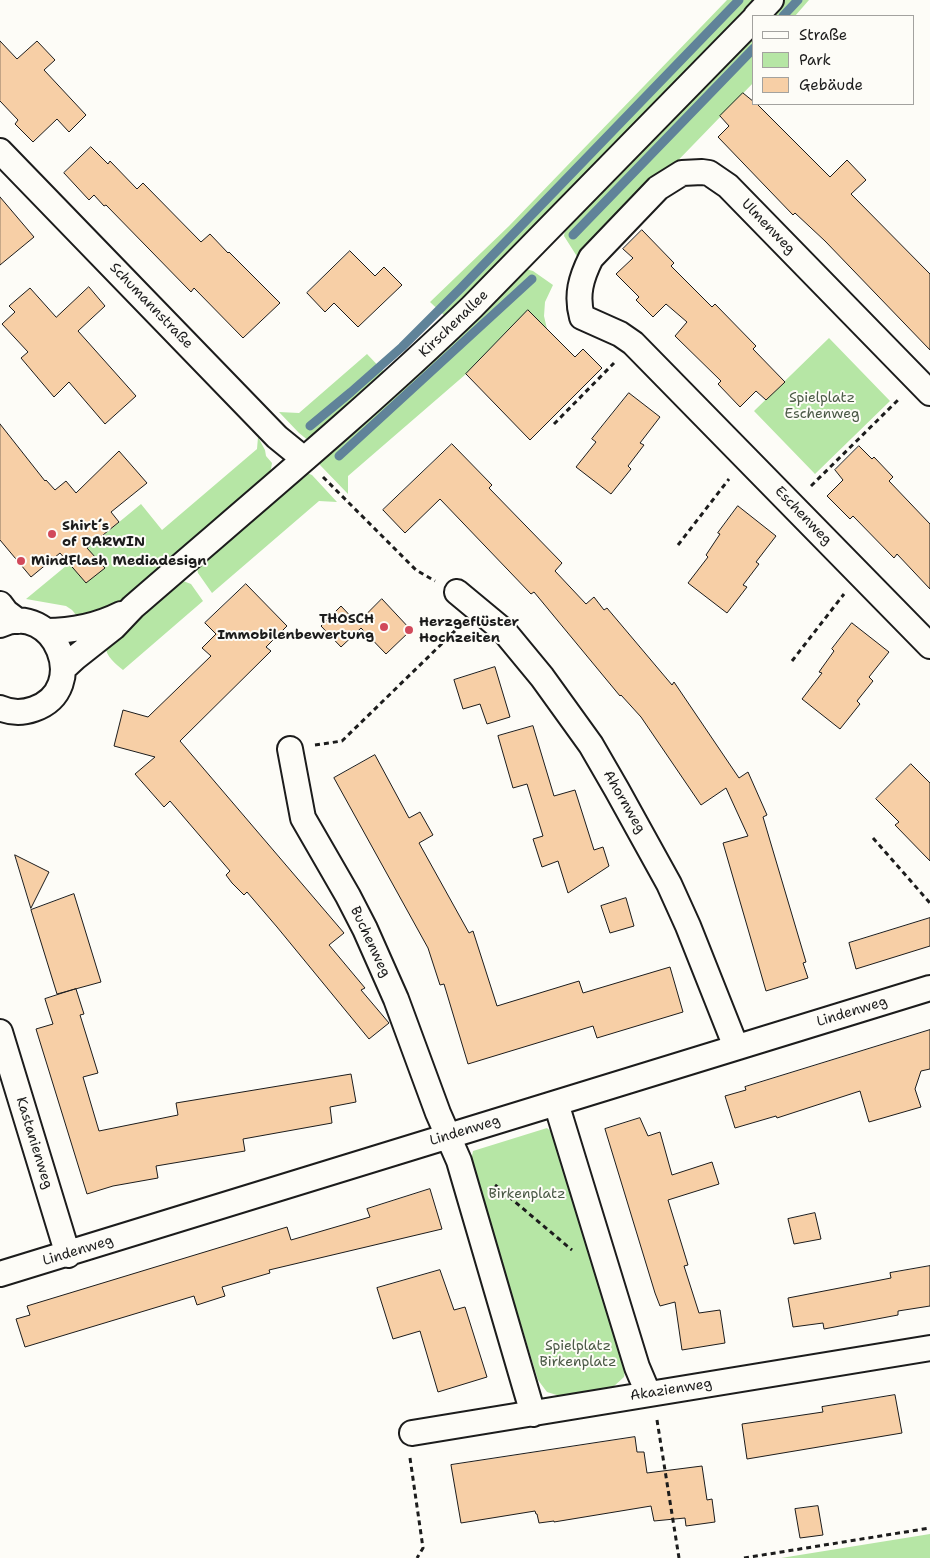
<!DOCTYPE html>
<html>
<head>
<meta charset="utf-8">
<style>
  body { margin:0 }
  #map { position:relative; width:930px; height:1558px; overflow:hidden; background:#fdfcf7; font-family:"Shantell Sans",sans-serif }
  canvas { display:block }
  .legend { position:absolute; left:752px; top:15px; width:162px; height:90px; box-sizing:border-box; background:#fdfcf7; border:1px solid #a3a29f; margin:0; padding:6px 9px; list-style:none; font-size:15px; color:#1c1c1c }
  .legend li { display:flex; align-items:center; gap:10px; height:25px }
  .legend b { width:25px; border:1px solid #a3a29f }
</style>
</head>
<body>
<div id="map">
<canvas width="930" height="1558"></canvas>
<ul class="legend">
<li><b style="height:6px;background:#fdfcf7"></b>Straße</li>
<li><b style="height:14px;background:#b6e6a5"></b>Park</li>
<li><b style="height:14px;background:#f7cfa6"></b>Gebäude</li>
</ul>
</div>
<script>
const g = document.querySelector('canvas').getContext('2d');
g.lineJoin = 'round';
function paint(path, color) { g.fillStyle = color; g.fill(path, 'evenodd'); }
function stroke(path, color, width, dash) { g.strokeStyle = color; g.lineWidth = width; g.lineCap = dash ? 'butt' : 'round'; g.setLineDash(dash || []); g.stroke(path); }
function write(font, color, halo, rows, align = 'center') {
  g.font = font + ' "Shantell Sans",sans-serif'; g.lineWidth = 4; g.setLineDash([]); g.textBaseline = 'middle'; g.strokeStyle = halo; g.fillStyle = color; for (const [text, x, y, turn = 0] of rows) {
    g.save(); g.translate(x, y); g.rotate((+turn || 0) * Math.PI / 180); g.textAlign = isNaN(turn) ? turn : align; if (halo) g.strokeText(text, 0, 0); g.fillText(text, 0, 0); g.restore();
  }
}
paint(new Path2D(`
  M727,0H758L447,318L430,302L509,226Z
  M784,0H809L795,16H770Z
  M754,33V82L600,241L578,258L564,236L565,230L572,220Z
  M526,269L533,271L553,285L545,302L544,316L547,329L528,310L466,374L348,476V494L320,465L317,459Z
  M829,338L890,401L815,474L754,411Z
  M367,354L387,375L309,441L299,433L279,412L299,413Z
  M258,437L265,450L266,456L272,463L270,475L118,608L81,621L72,610L66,606L26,599L141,504L162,530L257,449Z
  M307,473L312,475L337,502L319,501L212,593L198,573L196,564Z
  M178,579L191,584L203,601L123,670C116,664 105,656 106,646Z
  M547,1128L555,1135L626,1365L624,1377L613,1387L560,1396L547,1392L538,1380L471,1161L473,1151Z
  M930,1534V1558H781Z`), '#b6e6a5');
stroke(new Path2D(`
  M783,16L798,0
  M573,235L754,48
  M310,426L351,392L402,347L461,288L739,0
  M339,456L532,279`), '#608399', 9);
const building = new Path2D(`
  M0,41L17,59L37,41L55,60L44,70L86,115L69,132L57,119L33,142L15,124L18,120L0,101Z
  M743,93L754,102V104H757L830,177L847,160L866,180L851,194L930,274V350L825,241L795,213L793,215L718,137L729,126L720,116Z
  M91,147L108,164L110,161L137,189L143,183L201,242L210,234L228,253L229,252L280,303L243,338L194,288L191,292L106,205L104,206L94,195L89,200L64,173Z
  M0,197L34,237L0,265Z
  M642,230L674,263L671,266L712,307L715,304L756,346L753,349L785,382L766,400L756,391L740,407L718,384L721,381L675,336L687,322L666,304L653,317L636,300L639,297L616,274L633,258L623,249Z
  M350,251L375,276L384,267L402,285L358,327L334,303L325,312L307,293Z
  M89,287L105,306L78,331L136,396L105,424L69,382L54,397L21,358L28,352L2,324L15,312L9,306L30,288L56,317Z
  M528,310L575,357L583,349L602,368L530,440L466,374Z
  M629,393L660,417L640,443L644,445L628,466L631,469L611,494L576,467L596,442L592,439Z
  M0,424L45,481L46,480L55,490L66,481L76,493L119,451L147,483L111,512L119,522L87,548L105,568L86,583L60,553L31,577L0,540Z
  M452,444L492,485L489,488L562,563L555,571L586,604L594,597L604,610L607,608L672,685L674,682L739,778L748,772L767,815L763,817L806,962L803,963L808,978L766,991L723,843L748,836L726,788L701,805L641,717L621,695L620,696L534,592L531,594L440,499L405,533L383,510Z
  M859,446L872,459L874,457L893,477L889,481L930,524V589L897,554L894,558L853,516L850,519L827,496L843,480L835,470Z
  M738,506L776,536L756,562L759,564L743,585L747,587L727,613L688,583L708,557L706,555L720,534L718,533Z
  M246,584L287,626L266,647L271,651L180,741L344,933L329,945L365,988L361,990L389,1023L369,1039L277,927L247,892L244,895L232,883L226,875L230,871L170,801L164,807L135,774L155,757L114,746L123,710L148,717L211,656L202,648L216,634L205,623Z
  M382,599L411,630L386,654L361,628L341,647L321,626L341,606L357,623Z
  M852,623L889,652L869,677L873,681L857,701L860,704L840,729L802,699L822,673L819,672L834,651L832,649Z
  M495,667L510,717L487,724L480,704L463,709L454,680Z
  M533,726L554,796L575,790L594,850L603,847L609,866L568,893L558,861L542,867L533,839L543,836L527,784L513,788L498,736Z
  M375,755L409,818L420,812L433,835L419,843L469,933L473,931L497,1006L579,981L583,993L670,967L683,1012L597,1038L593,1026L468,1064L444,984L440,985L428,948L334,778Z
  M911,764L930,783V861L895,825L899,822L876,799Z
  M15,855L49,872L31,908Z
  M74,894L101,982L57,994L31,910Z
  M626,898L634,926L610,933L601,906Z
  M930,918V946L856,969L849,943Z
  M76,989L84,1014L80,1015L98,1073L83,1077L99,1131L178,1115L176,1103L351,1074L356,1102L330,1107L332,1123L243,1139L245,1151L156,1166L158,1178L113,1186L87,1194L36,1029L53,1024L45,999Z
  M930,1030V1069L921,1071L915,1089L921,1107L869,1122L860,1091L777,1118L776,1116L735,1128L725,1096L746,1090L745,1087Z
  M640,1118L648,1136L660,1132L672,1175L712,1162L719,1184L668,1200L688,1265L684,1266L699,1313L720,1310L725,1343L682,1350L675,1302L660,1306L655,1293L605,1129Z
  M430,1189L442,1229L269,1270L270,1273L222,1287L225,1296L197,1305L194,1296L25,1347L16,1319L30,1315L27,1306L287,1227L291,1240L370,1217L367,1209Z
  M815,1213L821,1239L794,1244L788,1219Z
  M930,1266V1306L898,1311V1315L824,1329L823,1323L793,1327L788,1298L891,1278L890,1273Z
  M440,1270L454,1310L465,1307L487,1377L438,1392L420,1331L393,1339L377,1288Z
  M895,1395L902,1433L747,1459L742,1424L823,1412L822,1407Z
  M635,1437L637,1452H644L647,1473L702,1466L707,1500L712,1499L715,1522L686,1526L685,1518L654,1521L651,1506L554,1522V1521L539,1523L537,1514H536L535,1511L461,1523L451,1465Z
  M818,1506L823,1535L800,1538L795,1509Z`);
paint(building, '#f7cfa6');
stroke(building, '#1c1c1c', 1);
const minor = new Path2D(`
  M756,16L771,0
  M0,151L277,437L304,459
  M930,393L728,186L709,173L702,172L682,173L658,188L591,258C581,278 576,295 582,317L620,334L633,343L930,646
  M457,592L504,631L542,677L591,745L617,790L669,884L688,926L736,1047
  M0,604L6,612L18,621
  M0,625C55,600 91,689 34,709C23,713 11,713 0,708
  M46,631C72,631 97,626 121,614
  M63,669L76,657L114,627L133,607C247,508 363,412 472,307L754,19
  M290,749L303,818L348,896L365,929L396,999L438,1113L459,1161L533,1414
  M0,1032L68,1255
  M556,1103L637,1367L648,1393
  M0,1274L930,988
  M412,1433L930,1348`);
stroke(minor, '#1c1c1c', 28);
stroke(new Path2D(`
  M554,424L614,363
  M323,477L416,570L435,581
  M811,486L899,399
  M678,545L729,479
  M792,661L844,594
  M315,745L342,741L459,627
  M873,838L930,903
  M495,1185L572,1250
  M657,1420L679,1558
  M410,1458L423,1548L417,1558
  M744,1558L930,1528`), '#1c1c1c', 3, [5, 4]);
stroke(minor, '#fdfcf7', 24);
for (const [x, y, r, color] of [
  [52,534,5,"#d1495b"],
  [21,561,5,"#d1495b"],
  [384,627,5,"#d1495b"],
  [409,630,5,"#d1495b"]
]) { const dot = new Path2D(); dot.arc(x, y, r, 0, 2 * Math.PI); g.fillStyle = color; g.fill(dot); stroke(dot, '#fdfcf7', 2); }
write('14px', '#1c1c1c', '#fdfcf7', [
  ["Ulmenweg",768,227,46],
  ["Schumannstraße",151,306,46],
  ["Kirschenallee",454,324,-44],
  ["Eschenweg",803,516,46],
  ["Ahornweg",624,802,60],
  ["Buchenweg",370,942,65],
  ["Lindenweg",852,1012,-17],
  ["Lindenweg",465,1131,-17],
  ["Kastanienweg",34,1143,73],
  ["Lindenweg",78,1251,-17],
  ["Akazienweg",671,1390,-9]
]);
write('14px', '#4a5945', '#fdfcf7', [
  ["Spielplatz",822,398],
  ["Eschenweg",822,414],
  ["Birkenplatz",527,1194],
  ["Spielplatz",578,1346],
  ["Birkenplatz",578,1362]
]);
write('bold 14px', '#1c1c1c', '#fdfcf7', [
  ["Shirt´s",62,526],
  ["of DARWIN",62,542],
  ["MindFlash Mediadesign",31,561],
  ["THOSCH",374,619,"right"],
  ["Immobilenbewertung",374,635,"right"],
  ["Herzgeflüster",419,622],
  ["Hochzeiten",419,638]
], 'left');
</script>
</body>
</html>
